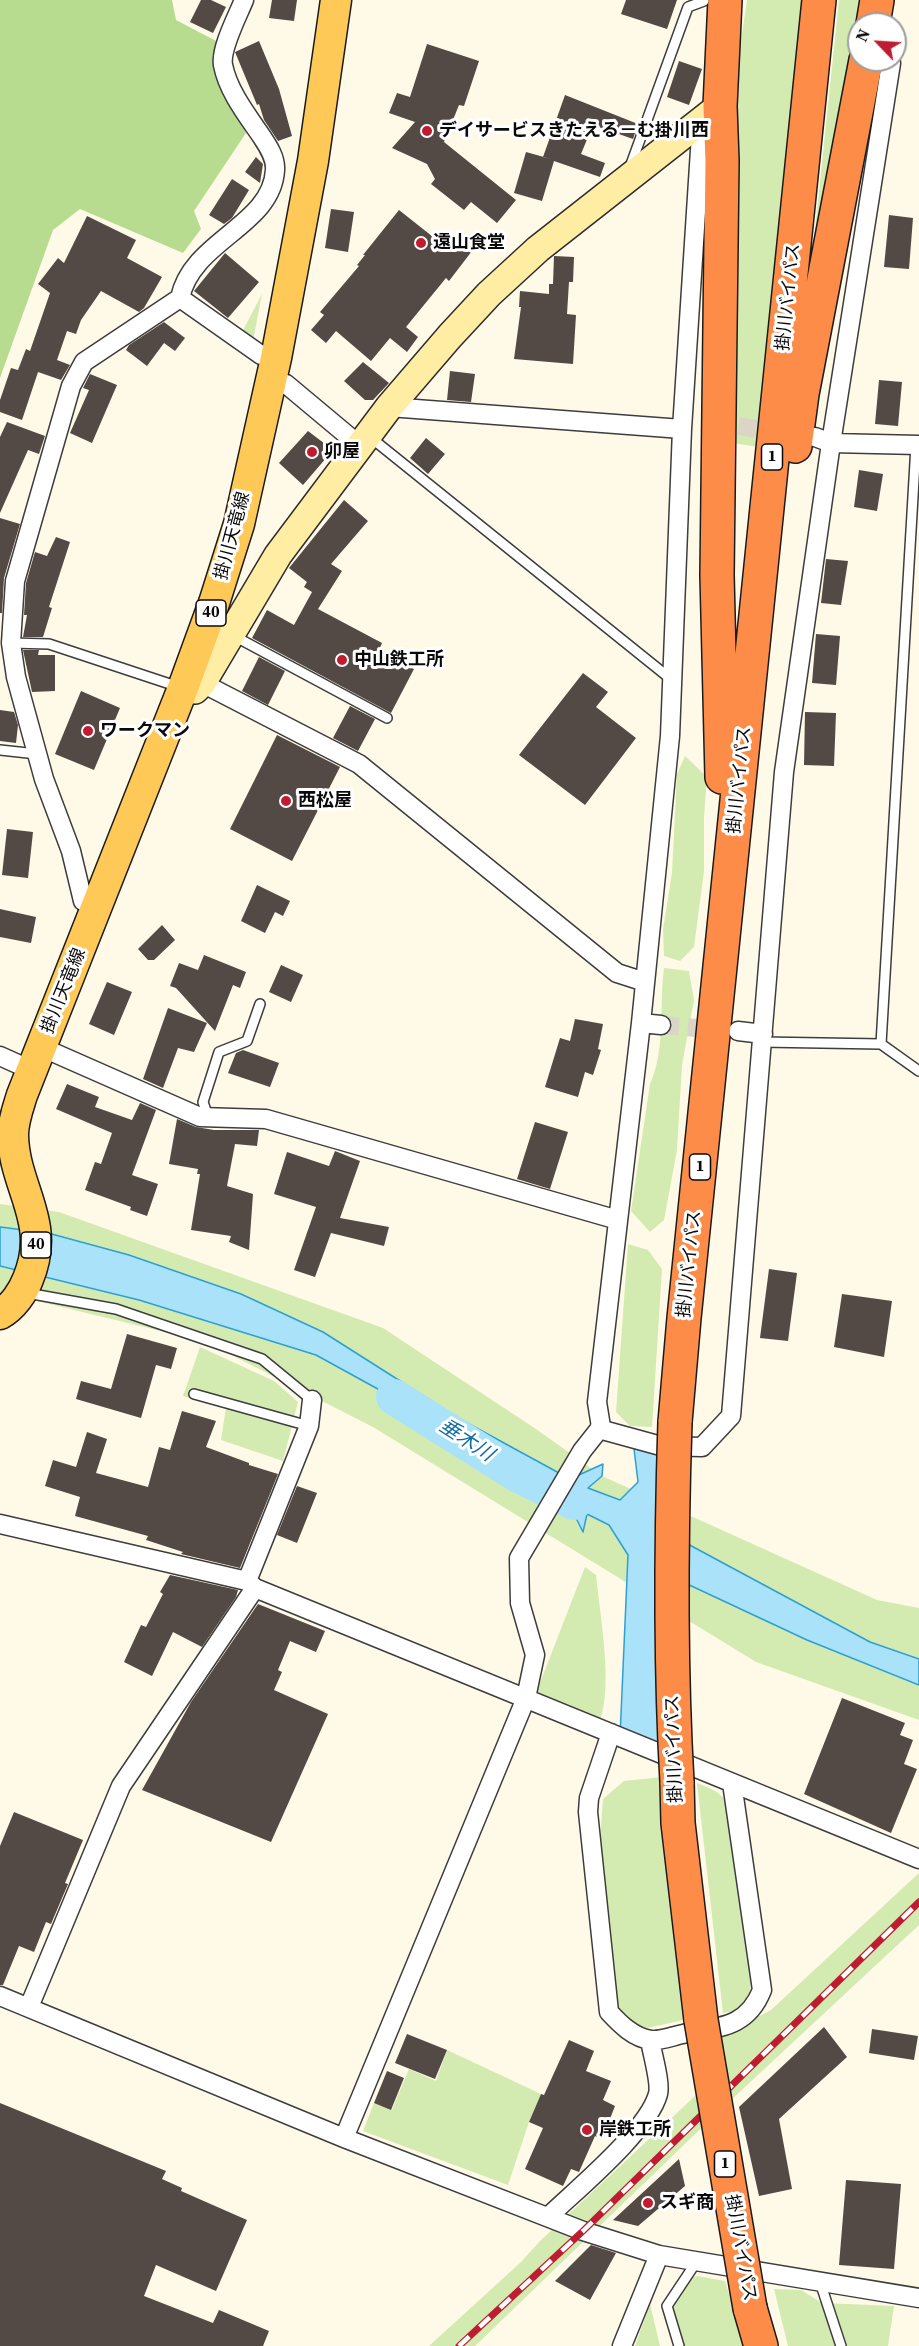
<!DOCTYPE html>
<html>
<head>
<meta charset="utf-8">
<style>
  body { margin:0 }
  #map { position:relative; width:919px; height:2346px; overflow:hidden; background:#fff9e8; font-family:"Source Serif 4",serif }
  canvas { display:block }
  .north { position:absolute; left:847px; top:12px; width:60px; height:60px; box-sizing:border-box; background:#fff; border:2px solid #9d9d9d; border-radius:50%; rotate:295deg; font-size:16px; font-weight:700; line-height:24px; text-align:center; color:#0a0a0a }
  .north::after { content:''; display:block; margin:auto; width:21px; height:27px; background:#c01c31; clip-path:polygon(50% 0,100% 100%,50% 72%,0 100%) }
</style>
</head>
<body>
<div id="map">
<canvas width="919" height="2346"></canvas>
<div class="north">N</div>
</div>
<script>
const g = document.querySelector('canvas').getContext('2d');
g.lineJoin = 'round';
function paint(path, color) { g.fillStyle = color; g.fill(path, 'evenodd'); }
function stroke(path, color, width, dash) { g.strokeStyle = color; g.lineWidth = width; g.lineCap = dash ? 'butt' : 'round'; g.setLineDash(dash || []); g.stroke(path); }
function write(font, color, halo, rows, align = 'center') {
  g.font = font + ' "Source Serif 4","Noto Sans JP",serif'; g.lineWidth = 6; g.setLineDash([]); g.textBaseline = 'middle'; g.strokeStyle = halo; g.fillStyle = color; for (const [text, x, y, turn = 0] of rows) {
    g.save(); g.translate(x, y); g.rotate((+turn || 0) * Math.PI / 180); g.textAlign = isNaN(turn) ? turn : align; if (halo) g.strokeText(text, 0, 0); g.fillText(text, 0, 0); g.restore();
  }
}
paint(new Path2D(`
  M747,0H807L766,448L732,443L730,116Z
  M839,0H863L859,24V56L805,325Z
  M262,294L253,341L241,334Z
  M685,756L707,777L704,817V871L694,947L680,961L664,956L663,929L672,873L677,774Z
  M664,968L689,971L694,1000L682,1065L677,1150L664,1220L650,1232L631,1211L650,1084C666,1049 659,1005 664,968Z
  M0,1204L59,1212L383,1328L536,1429L602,1476L877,1600L919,1608V1720L756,1662L373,1427L206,1342L0,1292Z
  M628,1244L648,1250L662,1269L652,1427L630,1426L616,1412Z
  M200,1347L274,1381L298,1402L283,1461L221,1440L226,1408L183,1396Z
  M585,1567L596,1575C600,1616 613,1683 600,1721L536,1693Z
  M662,1777L688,2019L643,2029L618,2011L600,1841L603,1799L624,1781Z
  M697,1783C717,1791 724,1793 732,1815L751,1982C749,2003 744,2010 723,2013Z
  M919,1873V1925L716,2114L475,2346H429L521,2262L540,2241L711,2081L719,2037L771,2010Z
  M447,2050L541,2094L529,2122L508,2185L363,2131L374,2103L392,2110L409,2069L436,2081Z
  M697,2276L725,2281L746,2346H679L667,2306L681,2281Z
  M774,2289L801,2290L822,2303L894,2306L888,2346H788Z
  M650,2304L660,2346H635Z`), '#d3ebb0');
paint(new Path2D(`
  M0,0H172L176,20L220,43L212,56L246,133L194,211L201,229L183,253L80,209L53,230L0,378Z`), '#b8dc8f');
const water = new Path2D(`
  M0,1227L48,1233L129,1255L241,1294L323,1332L460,1419L570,1479L603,1464L602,1476L588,1488L620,1500L638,1482L634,1449L661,1446L658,1528L870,1642L919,1659V1685L807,1640L655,1569L663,1754L620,1737L628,1555L609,1525L587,1514L583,1532L569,1504L436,1421L316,1355L139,1300L0,1266Z`);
paint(water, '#aae2f9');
stroke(water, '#2d9fd4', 1.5);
stroke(new Path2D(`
  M394,1397L517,1474L574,1502`), '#aae2f9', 36);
paint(new Path2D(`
  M201,0H211L226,7L213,33L190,22Z
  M272,0H297L294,21L269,18Z
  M626,0H677L667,29L621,14Z
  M259,41L279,89L292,136L278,141L264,120L259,104L257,105L235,52Z
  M427,44L479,61L464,106L459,105L444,142L516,200L497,223L471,202L464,210L431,184L435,179L427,164L392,148L415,122L389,113L397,93L410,97Z
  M679,61L702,69L689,105L667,97Z
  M565,95L638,124L633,139L593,125L581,154L605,163L600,177L554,161L542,201L514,193L526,152L551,159L543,157Z
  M256,157L263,164L260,183L245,172Z
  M232,179L249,190L232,218L224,224L209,215Z
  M331,209L354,212L348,252L325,248Z
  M399,210L447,248L455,238L472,251L449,281L446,278L406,327L418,337L407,352L390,338L371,361L336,331L326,343L311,330L324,315L320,312L359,266L357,265L365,255H363Z
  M889,215L913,218L909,269L884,267Z
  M87,216L136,240L127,258L162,277L144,308L139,312L101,291L81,320L76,334L67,331L57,360L70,365L61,380L38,372L22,420L0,412V400L11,368L18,370L26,349L30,351L50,293L38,284L58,258L64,263Z
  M225,253L259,282L228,318L194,291Z
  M554,256L574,257L573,282H569L567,314L576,315L573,364L514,359L521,307H519L520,291L549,294V284H553Z
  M164,322L185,338L175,351L164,343L147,366L126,350L129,345Z
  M363,362L389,383L373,400H365L344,381Z
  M450,371L475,374L471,402L447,400Z
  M90,374L117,385L92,443L70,433L89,390L83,388Z
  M879,380L902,382L898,426L875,424Z
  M7,422L45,436L39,454L28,450L0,513V437Z
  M308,431L333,450L303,485L279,463Z
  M426,438L445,454L428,474L410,458Z
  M859,470L883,474L877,511L854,507Z
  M344,500L368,521L331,564L342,571L318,609L382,643L379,650L414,669L391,713L252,638L267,610L294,625L312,592L304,587L307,582L289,568Z
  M0,518L20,524L4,578L2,613H0Z
  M56,537L70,542L49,607L52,608L43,637H23L27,615H24L26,583L35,552L47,556Z
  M826,559L848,561L841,605L821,603Z
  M816,634L840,636L836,685L812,683Z
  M23,650H39L38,655H55V691L32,692Z
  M259,657L285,671L268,705L242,691Z
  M583,673L608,692L596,707L636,738L585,805L519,755Z
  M81,691L120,708L94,770L55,754Z
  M350,706L375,719L358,751L333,738Z
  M0,710L14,712L18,725L16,743L0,741Z
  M805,712L836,713L834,766L804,765Z
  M277,735L340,767L292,861L230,829Z
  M7,829L33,832L28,878L2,875Z
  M257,885L290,901L283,916L275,912L265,933L241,921Z
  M0,909L36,917L31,943L0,937Z
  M162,925L175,940L154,960H148L138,949Z
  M204,955L246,972L240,988L233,985L215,1031L176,988L170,986L179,963L198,970Z
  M281,965L303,975L291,1002L269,992Z
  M107,982L132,992L114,1035L89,1024Z
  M168,1008L207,1023L194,1052L178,1048L163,1088L143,1079Z
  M575,1019L603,1024L598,1049L601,1050L593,1075L585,1072L578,1097L545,1087L560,1038L570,1041Z
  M243,1050L279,1063L270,1087L228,1073L236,1053Z
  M67,1084L99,1097L95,1107L132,1120L140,1103L156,1110L132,1175L158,1184L147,1216L130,1210L131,1207L85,1190L95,1162L101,1164L112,1133L56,1109Z
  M177,1119L196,1127L214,1130H259L257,1146L235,1144L227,1186L253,1194L249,1250L229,1242L231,1236L191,1230L200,1174H197L198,1169L169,1164Z
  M535,1122L568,1132L550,1189L517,1179Z
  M335,1151L360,1161L340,1218L389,1227L384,1246L331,1233L315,1277L294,1270L316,1207L274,1194L287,1152L329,1166Z
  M769,1269L797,1273L788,1341L760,1338Z
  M842,1294L892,1301L884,1357L834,1347Z
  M127,1334L177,1348L171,1369L156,1365L141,1418L76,1399L81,1381L111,1389Z
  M182,1411L216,1421L206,1447L249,1463V1465L278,1474L240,1568L181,1554L183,1552L146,1540L148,1536L75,1516L80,1497L45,1486L53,1460L76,1467L87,1432L107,1439L96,1473L148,1487L159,1447L170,1450Z
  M297,1486L317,1493L297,1543L277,1535Z
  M170,1575L238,1590L236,1597L202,1647L173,1632L152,1676L124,1662L141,1625L146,1627L163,1594L160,1592Z
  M258,1604L325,1631L316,1652L290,1641L278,1670L282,1672L274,1690L328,1714L271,1842L142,1790L191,1702Z
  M842,1698L905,1723L900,1735L913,1740L904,1764L917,1769L891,1833L804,1794Z
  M14,1812L83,1840L65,1883L68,1884L51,1924L46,1922L34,1952L19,1946L3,1985H0V1846Z
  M824,2027L847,2057L779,2119L792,2189L759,2196L739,2107Z
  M872,2029L918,2036L914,2060L869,2053Z
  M407,2034L447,2050L435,2079L395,2063Z
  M569,2040L594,2051L586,2071L611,2081L603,2100L615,2106L602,2139L595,2136L579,2172L571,2169L563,2186L525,2169L543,2128L529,2122L541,2094L544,2095Z
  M387,2071L404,2078L391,2110L374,2103Z
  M0,2103L166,2171L162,2179L182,2188L181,2191L247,2220L216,2291L156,2265L144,2296L213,2323L219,2310L269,2331L263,2346H0Z
  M679,2159L685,2186L638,2226L613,2220Z
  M846,2180L901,2184L894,2269L839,2265Z
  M591,2245L616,2253L590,2300L555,2281Z`), '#534a46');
stroke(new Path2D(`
  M712,422L783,433
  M661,1025L722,1030`), '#dad5c7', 18, [18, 9]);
const lane = new Path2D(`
  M630,167L688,7L704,1
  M370,437L672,680
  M234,636L387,718
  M11,643L49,644L179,687
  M0,750L37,754
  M762,1042L881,1044L919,1071
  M881,1044L916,445
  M208,1117L203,1102L219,1052L247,1041L260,1004
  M27,1293L116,1309L262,1359L312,1400
  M194,1394L309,1426
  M820,2282L841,2346
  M679,2346L667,2306L697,2261`);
const street = new Path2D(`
  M244,0C238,15 220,49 223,65C228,91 247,115 262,137C268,146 276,158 275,170C272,226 192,240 180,298L261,355L276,358
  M271,382L286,384L359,445
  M389,407L682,429
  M815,437L831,443L919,445
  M202,683L359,764L617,973L645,982
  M98,905L83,901L71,851L44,779L16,677L11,643L15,581L71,386L84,362L180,298
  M641,1023L661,1025
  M738,1031L763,1034
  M41,1047L200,1117L266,1119L618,1220
  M0,1056L31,1070
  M599,1429L661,1446L702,1447L731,1416L784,772L831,443L891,63L889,60
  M0,1524L247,1581L255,1588L919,1859
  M247,1581L309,1426L312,1400
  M611,1733L589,1798L588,1812L609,2012C620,2024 634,2038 651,2040C661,2041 673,2036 683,2034C719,2027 747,2028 762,1990L732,1783
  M0,1996L344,2138L583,2231L659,2255L919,2298
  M29,2007L121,1786L255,1588
  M344,2138L526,1698L535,1655L520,1603L519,1558L582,1451L601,1427L597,1402L641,1023L670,736L682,429L702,119
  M548,2217C576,2190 648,2131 658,2094C661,2083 652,2053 650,2040
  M622,2346L659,2255`);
const secondary = new Path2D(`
  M183,688L195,690L202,683L278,555L389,407L450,336L489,294L538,249L720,106`);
const primary = new Path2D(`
  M0,1314C13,1307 23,1292 28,1279C52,1221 14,1189 13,1135C13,1121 18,1108 22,1095L183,688L214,603L239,524L276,358L313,161L336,0`);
const highway = new Path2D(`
  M873,24L877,0
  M795,446L802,394L866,60
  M722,777L717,575L722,161L720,106L725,0
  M675,1422L684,1318L819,0
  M677,1782L678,1823L701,2020
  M750,2308L761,2346`);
stroke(lane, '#3d3d3d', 12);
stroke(street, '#3d3d3d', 21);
stroke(secondary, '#2c2c2c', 30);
stroke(primary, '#1b1b1b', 33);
stroke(highway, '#1b1b1b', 36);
stroke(lane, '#fff', 9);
stroke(street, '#fff', 18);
stroke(secondary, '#ffeda3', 27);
stroke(primary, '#ffc958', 30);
stroke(highway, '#fc8c48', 33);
const rail = new Path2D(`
  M459,2346L583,2231L919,1902`);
stroke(rail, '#c01c31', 7);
stroke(rail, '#fff', 4.5, [14]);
const highwayBridge = new Path2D(`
  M675,1422C671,1542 670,1662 677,1782
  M701,2020L750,2308`);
stroke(highwayBridge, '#1b1b1b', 36, []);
stroke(highwayBridge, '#fc8c48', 33);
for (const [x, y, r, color] of [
  [427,131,6,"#c01c31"],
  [421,243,6,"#c01c31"],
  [312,452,6,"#c01c31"],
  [342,660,6,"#c01c31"],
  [88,731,6,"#c01c31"],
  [286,801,6,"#c01c31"],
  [587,2130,6,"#c01c31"],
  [648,2203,6,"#c01c31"]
]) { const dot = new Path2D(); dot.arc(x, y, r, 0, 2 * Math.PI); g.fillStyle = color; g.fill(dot); stroke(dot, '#fff', 2); }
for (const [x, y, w] of [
  [772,457,21],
  [211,613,30],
  [700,1167,21],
  [36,1245,30],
  [725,2164,21]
]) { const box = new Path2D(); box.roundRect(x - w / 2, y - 13, w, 26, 4.5); g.fillStyle = '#fff'; g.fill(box); stroke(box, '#0a0a0a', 1.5); }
write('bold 16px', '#0a0a0a', null, [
  ["1",772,457],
  ["40",211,613],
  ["1",700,1167],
  ["40",36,1245],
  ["1",725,2164]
]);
write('bold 18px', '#0a0a0a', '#fff', [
  ["デイサービスきたえる－む掛川西",439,131],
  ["遠山食堂",433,243],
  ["卯屋",324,452],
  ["中山鉄工所",354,660],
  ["ワークマン",100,731],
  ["西松屋",298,801],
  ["岸鉄工所",599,2130],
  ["スギ商",660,2203]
], 'left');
write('18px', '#0a0a0a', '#fff', [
  ["掛川バイパス",789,297,-84],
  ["掛川天竜線",233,536,-75],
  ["掛川バイパス",740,780,-84],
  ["掛川天竜線",64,991,-68],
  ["掛川バイパス",690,1264,-84],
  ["掛川バイパス",675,1749,-92],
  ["掛川バイパス",740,2248,80]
]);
write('italic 20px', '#0f6da1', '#fff', [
  ["垂木川",466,1441,33]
]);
</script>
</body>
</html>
